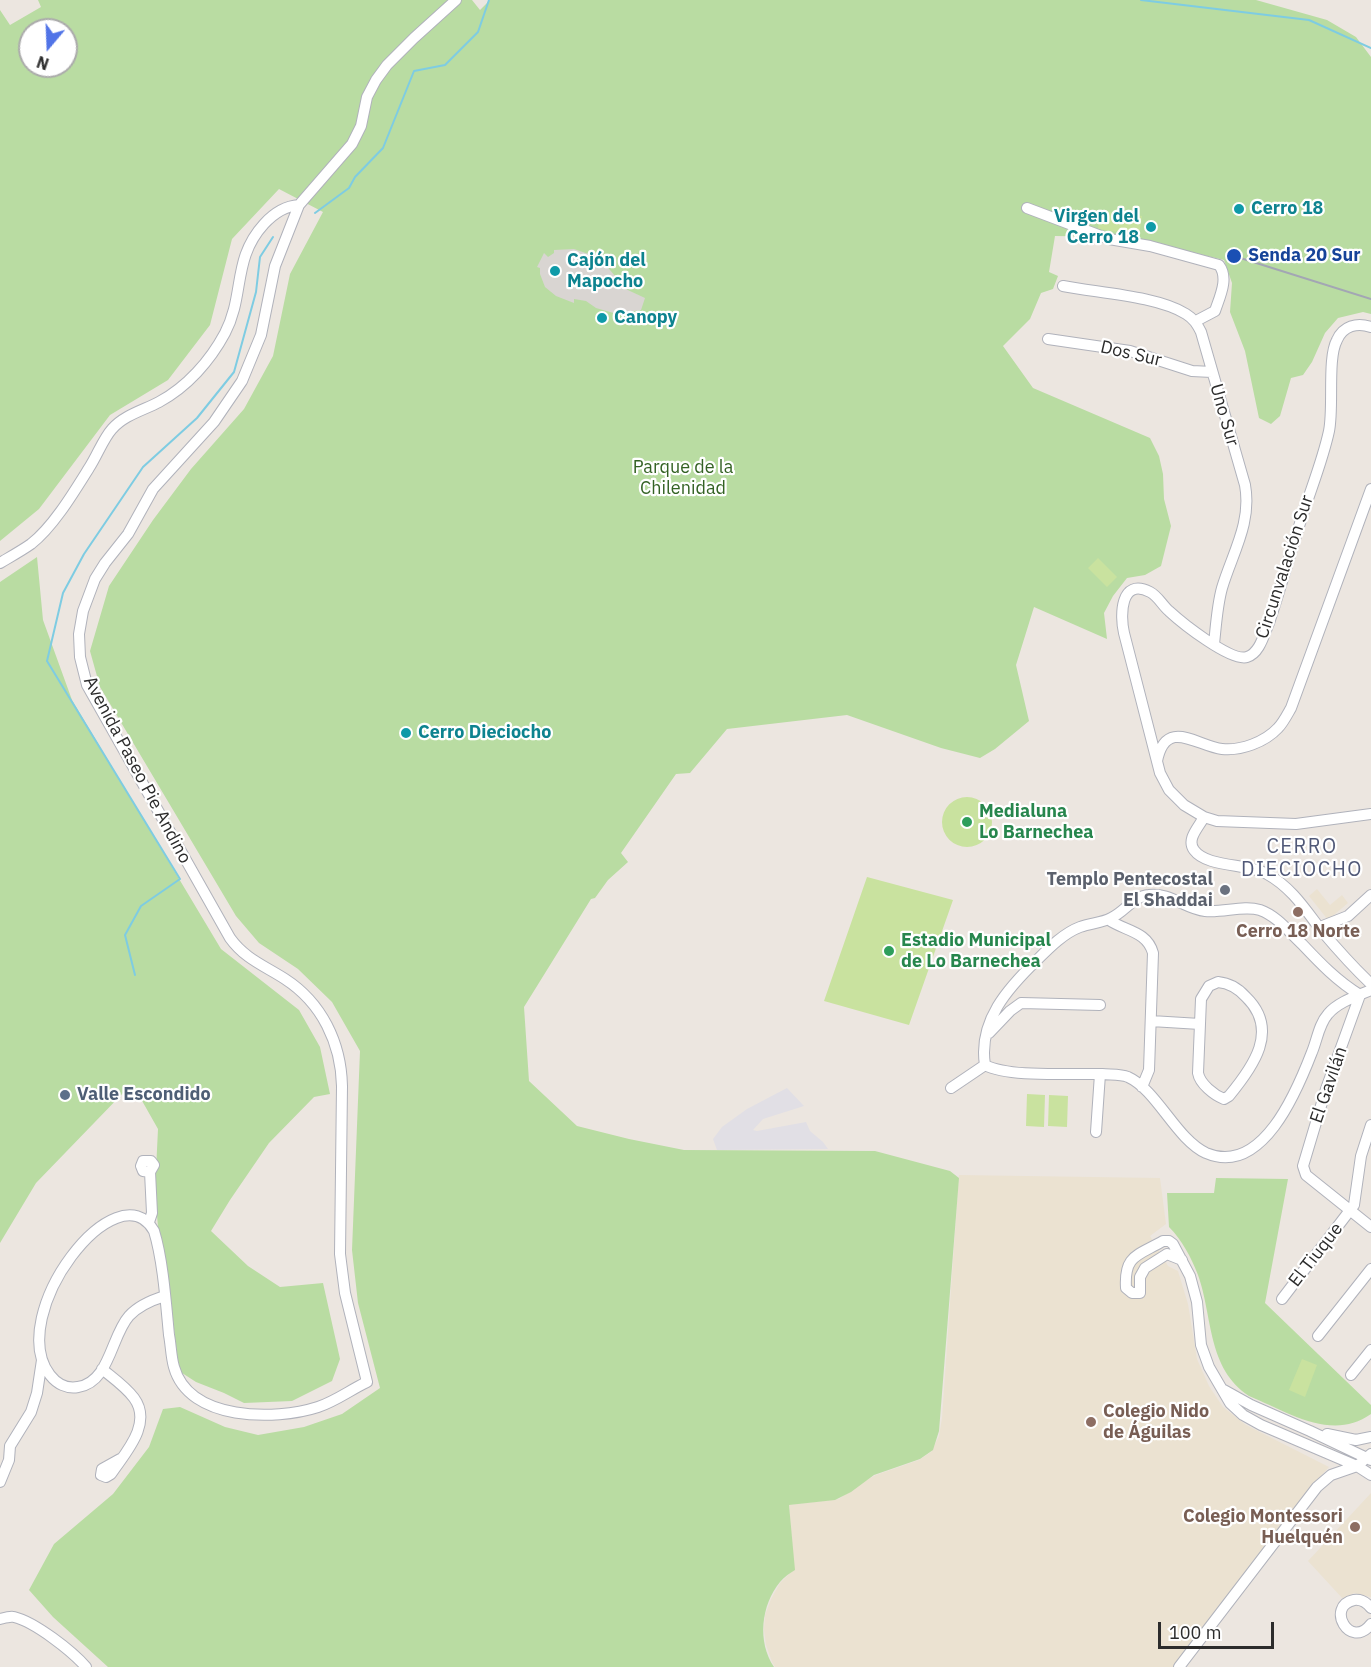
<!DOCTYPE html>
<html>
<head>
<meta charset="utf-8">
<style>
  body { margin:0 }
  #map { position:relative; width:1371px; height:1667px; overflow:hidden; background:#ece6e0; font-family:"IBM Plex Sans",sans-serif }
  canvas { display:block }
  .north { position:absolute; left:18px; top:18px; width:60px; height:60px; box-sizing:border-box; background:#fff; border:2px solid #ababab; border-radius:50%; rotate:199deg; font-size:16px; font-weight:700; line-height:24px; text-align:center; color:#2c2c2c }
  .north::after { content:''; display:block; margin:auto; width:21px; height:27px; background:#5174e7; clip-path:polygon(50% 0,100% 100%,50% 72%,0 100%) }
  .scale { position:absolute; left:1158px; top:1622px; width:116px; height:27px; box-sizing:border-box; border:3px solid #2c2c2c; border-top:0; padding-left:8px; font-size:18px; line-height:21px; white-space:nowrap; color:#2c2c2c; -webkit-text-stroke:4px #fff; paint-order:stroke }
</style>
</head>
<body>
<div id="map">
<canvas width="1371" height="1667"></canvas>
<div class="north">N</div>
<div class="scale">100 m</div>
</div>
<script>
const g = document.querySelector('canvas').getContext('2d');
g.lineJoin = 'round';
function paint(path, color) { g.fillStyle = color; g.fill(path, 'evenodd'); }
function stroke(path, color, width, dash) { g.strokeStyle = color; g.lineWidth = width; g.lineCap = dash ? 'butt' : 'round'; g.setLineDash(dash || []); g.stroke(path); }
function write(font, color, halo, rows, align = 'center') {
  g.font = font + ' "IBM Plex Sans",sans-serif'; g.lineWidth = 4.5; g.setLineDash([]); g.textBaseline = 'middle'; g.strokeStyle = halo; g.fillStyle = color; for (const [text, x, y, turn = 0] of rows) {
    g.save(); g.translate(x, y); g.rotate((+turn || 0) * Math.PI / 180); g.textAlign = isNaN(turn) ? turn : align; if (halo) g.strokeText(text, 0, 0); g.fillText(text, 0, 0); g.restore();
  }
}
paint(new Path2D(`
  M787,1088L804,1106L763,1119L753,1130L757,1131L806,1122L810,1131L823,1142L828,1149L717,1150L713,1139L722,1127L747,1109Z`), '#e1dfe5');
paint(new Path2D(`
  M1317,889L1330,905L1342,895L1348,903L1328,920L1309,896Z
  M959,1175L1160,1178L1166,1224L1150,1236L1168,1266L1178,1271L1188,1304L1197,1359L1209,1386L1223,1407L1246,1425L1329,1467L1310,1488L1175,1667H775L772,1662L766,1645L764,1630L765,1615L771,1599L780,1583L794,1569L789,1505L839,1499L861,1483L876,1475L919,1460L931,1452L939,1436L942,1418Z
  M1371,1493V1597L1354,1593L1343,1599L1308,1561Z`), '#ebe2d1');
paint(new Path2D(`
  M38,0H472L480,10L490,0H1256L1327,20L1356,37L1371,57V314L1363,312L1338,318L1325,333L1312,362L1303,375L1291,378L1280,416L1271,424L1259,418L1245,351L1230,312L1232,283L1224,260L1169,247L1111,237L1055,236L1049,272L1058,276L1053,289L1041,293L1030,319L1003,346L1033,388L1150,438L1159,456L1163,474L1164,499L1171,526L1161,566L1145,575L1127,578L1113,596L1104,613L1107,639L1034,607L1016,665L1029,721L995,749L980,758L941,748L847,715L727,729L690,773L676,774L621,853L628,862L608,880L595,898L591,899L524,1007L529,1081L577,1126L629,1139L684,1150L875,1151L950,1171L959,1178L939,1431L933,1450L920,1459L874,1475L851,1492L835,1500L789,1505L795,1570C790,1573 784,1577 780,1582C761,1605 757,1642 774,1667H108L53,1617L29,1590L54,1544L113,1494L149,1447L163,1409L180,1407L225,1427L258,1435L304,1427L342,1414L380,1388L358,1303L352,1250L360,1051L332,1002L298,969L259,943L236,916L100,687L90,651L109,586L153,520L191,469L244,409L273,356L290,274L323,212L279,189L232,239L210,325L168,380L110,415L39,509L0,541V10L10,25L41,7ZM30,30H66V66H30Z
  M37,557L43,620L72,700L221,949L299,1010L320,1047L330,1094L314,1097L269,1143L230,1200L211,1231L248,1266L280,1287L323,1283L340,1359L332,1381L292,1401L244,1403L224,1393L196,1382L179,1371L171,1304L160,1251L155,1191L158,1129L141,1099L123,1093L36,1183L0,1243V582Z
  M1216,1178L1288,1179L1265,1303L1371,1405V1414C1332,1442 1288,1412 1249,1396C1207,1368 1213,1317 1198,1275C1191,1257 1182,1240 1169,1227L1167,1193H1214Z`), '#b9dca2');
paint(new Path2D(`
  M1100,211L1142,216L1139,235L1098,229Z
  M1098,558L1117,577L1107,587L1088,568Z
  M942 822a25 25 0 1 1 50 0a25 25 0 1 1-50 0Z
  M867,877L953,900L909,1025L824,1001Z
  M1027,1094L1045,1095L1044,1127L1026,1126Z
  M1049,1095L1068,1096L1067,1127L1048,1126Z
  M1302,1359L1317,1365L1305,1397L1289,1390Z`), '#c9e29f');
paint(new Path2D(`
  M574,249L600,258L620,282L617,285L645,298L641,310L617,314L596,308L586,301L574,299V303L556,296L545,287L540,274V268L537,267L544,253L548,257L554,253V250Z`), '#d9d5d2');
stroke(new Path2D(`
  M1141,0L1309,20L1371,48
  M315,213L349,188L355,177L383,148L414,71L445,65L478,32L489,0
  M135,975L125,935L141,906L180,879L47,661L63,593L84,554L143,467L197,418L234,372L256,292L260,257L273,237`), '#7ecce2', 2);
const minor = new Path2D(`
  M1027,208L1109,239L1150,246L1219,265C1229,278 1220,296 1215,311L1196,321
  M1063,286C1098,293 1157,296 1186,314C1194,319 1197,324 1201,332L1245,485C1252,523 1232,554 1222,588C1217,606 1216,626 1214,644
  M1371,327C1357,322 1343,326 1337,340C1327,358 1334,407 1329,431C1323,459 1312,486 1303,514C1291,550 1281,587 1269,623C1264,634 1260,653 1247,657C1231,662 1182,623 1169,611C1162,605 1158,596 1150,592C1120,577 1120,616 1124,633L1160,773L1169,790L1184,805L1204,817L1217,821L1296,824L1371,814
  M1048,339L1130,351L1192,371L1212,372
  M0,563C10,557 21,551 31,544C53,527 74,492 89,468C97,456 103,439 112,429C124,415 144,410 159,402C187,387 210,361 225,333C245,295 232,259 264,224C274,213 285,206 299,205
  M1157,761C1166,717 1197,746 1222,749C1241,751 1265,742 1278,728C1283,723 1287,715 1291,708L1371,489
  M1204,817C1199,827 1186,839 1194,850C1207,868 1248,863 1267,874C1291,887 1305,909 1321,930C1337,949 1353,967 1371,984
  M1109,920C1125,931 1147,931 1153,953L1149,1070L1142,1087
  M1320,927L1348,916L1371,895
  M1218,982C1229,983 1238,988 1246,997C1280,1030 1253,1067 1229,1096L1224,1099C1214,1095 1200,1084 1198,1073L1201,999L1209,986Z
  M1360,995L1326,1089L1303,1166L1306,1175L1371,1227
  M1151,1021L1200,1024
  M989,1033L1010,1011L1021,1003L1100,1005
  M985,1065C1010,1078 1070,1073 1102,1074C1110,1075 1120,1074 1128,1077C1157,1090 1176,1139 1206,1153C1262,1177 1297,1091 1312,1052C1317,1040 1319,1024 1328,1014C1338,1002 1357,996 1371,990
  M985,1065C978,1021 1008,988 1037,960C1050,947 1064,933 1080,927C1090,923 1102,923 1111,918C1125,912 1133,896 1149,895C1169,892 1186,909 1205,911C1223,913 1243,905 1260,910C1277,916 1289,932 1302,944C1320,963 1337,981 1360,995
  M951,1088L985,1065
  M1096,1132L1100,1074
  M149,1222L152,1213L150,1172L154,1165L151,1161H143L141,1166L143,1171L150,1172
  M1182,1260L1167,1254L1145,1268L1140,1277V1293H1132L1126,1288C1124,1255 1137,1256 1163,1241H1169L1173,1244L1190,1276L1197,1302L1201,1345L1209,1367L1230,1403L1243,1415L1261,1425L1357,1466L1371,1475
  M165,1296C152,1300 139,1305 129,1316C111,1336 110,1382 78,1387C67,1389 57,1384 50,1375C4,1315 118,1167 154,1231C163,1260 166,1304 169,1335C171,1345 171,1357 174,1367C189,1421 275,1421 318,1407C336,1401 350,1390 367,1382L345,1293L340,1254L342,1086C341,1043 322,1003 285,979C265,966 245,959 230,938L87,685L80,657L79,634L83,611L95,579L105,563L128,534L153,489L214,422L242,381L261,335L275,266L299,205L352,144L361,126L367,97L376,80L387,65L414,38L456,0
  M1282,1299L1354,1205L1361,1156L1371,1125
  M1318,1336L1371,1269
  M102,1369C113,1378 126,1387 134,1398C153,1424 125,1453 111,1474L106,1477L101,1475L102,1469L120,1459
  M1351,1375L1371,1350
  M1224,1390L1251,1405L1310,1431L1371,1460
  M1327,1434L1356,1440L1371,1437
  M0,1482L9,1460L10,1446L31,1412L37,1393L42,1360
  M1371,1608C1367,1603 1361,1599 1354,1600C1325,1606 1350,1651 1371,1624
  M0,1619C4,1618 10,1616 14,1617C35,1622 72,1651 86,1667
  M1179,1667L1317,1487L1331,1475L1357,1466L1371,1454`);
stroke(minor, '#b0b2bb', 12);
stroke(minor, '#fff', 10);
stroke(new Path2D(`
  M1234,256L1371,299`), '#a3a6b4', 2);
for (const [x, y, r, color] of [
  [1239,209,6,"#0f9aa8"],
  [1151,227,6,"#0f9aa8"],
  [1234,256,8,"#1a4fb4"],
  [555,271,6,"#0f9aa8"],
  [602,318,6,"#0f9aa8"],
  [406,733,6,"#0f9aa8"],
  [967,822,6,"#2e9e5b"],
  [1225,890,6,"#6b7280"],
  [1298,912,6,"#8d6e63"],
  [889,951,6,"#2e9e5b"],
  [65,1095,6,"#5c6f8a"],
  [1091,1422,6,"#8d6e63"],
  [1355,1527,6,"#8d6e63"]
]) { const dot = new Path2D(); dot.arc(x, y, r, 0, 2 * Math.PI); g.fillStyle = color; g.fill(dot); stroke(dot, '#fff', 2); }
write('bold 18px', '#0d838f', '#fff', [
  ["Cerro 18",1251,209],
  ["Virgen del",1139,217,"right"],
  ["Cerro 18",1139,238,"right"],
  ["Cajón del",567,261],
  ["Mapocho",567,282],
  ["Canopy",614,318],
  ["Cerro Dieciocho",418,733]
], 'left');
write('bold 18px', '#164399', '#fff', [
  ["Senda 20 Sur",1248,256]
], 'left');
write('18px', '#2c2c2c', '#fff', [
  ["Dos Sur",1131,354,13],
  ["Uno Sur",1224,415,74],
  ["Circunvalación Sur",1285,567,-72],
  ["Avenida Paseo Pie Andino",137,770,62],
  ["El Gavilán",1329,1085,-71],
  ["El Tiuque",1316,1255,-52]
]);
write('18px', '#336223', '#fff', [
  ["Parque de la",683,468],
  ["Chilenidad",683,489]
]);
write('bold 18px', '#27864d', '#fff', [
  ["Medialuna",979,812],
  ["Lo Barnechea",979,833],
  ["Estadio Municipal",901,941],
  ["de Lo Barnechea",901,962]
], 'left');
write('bold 18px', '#5b616d', '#fff', [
  ["Templo Pentecostal",1213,880],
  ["El Shaddai",1213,901]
], 'right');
write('bold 18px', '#785e54', '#fff', [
  ["Cerro 18 Norte",1298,932],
  ["Colegio Nido",1103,1412,"left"],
  ["de Águilas",1103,1433,"left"],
  ["Colegio Montessori",1343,1517,"right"],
  ["Huelquén",1343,1538,"right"]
]);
write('bold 18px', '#4e5e75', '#fff', [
  ["Valle Escondido",77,1095]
], 'left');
g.letterSpacing = '1.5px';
write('20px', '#515978', '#fff', [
  ["CERRO",1302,847],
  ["DIECIOCHO",1302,870]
]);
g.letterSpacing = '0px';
</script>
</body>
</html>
